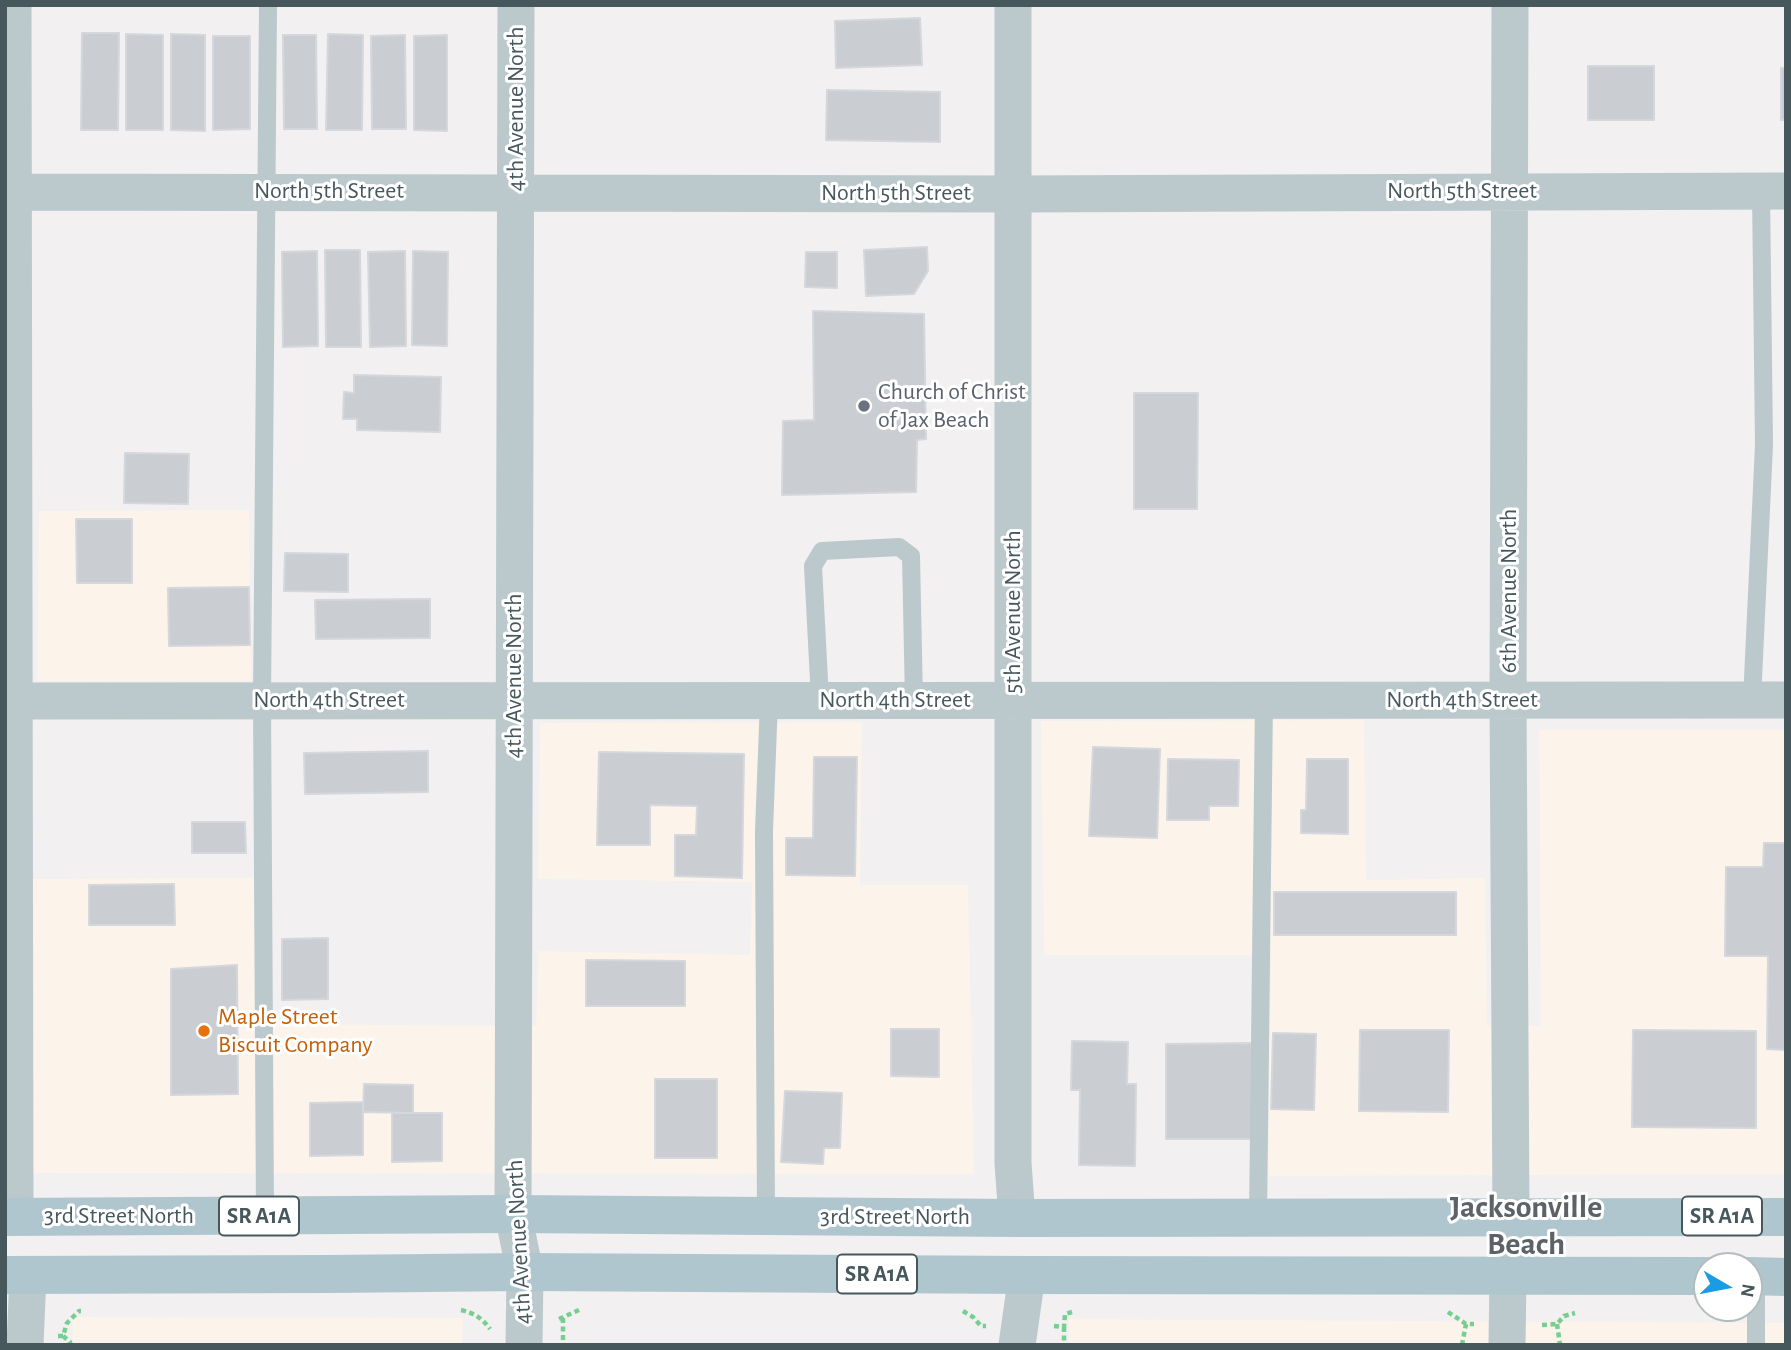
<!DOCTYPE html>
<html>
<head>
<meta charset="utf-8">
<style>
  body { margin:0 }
  #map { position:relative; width:1791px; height:1350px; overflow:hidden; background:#f2f0f0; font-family:"Alegreya Sans",sans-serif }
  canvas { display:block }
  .frame { position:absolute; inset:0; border:7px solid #47585d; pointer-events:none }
  .north { position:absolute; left:1693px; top:1252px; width:70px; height:70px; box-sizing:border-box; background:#fff; border:2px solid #b5bcbe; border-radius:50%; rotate:100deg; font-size:19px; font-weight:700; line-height:28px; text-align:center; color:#47585d }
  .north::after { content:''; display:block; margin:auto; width:24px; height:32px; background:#199ce3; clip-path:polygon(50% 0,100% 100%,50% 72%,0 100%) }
</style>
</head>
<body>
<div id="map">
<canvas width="1791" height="1350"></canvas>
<div class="frame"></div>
<div class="north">N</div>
</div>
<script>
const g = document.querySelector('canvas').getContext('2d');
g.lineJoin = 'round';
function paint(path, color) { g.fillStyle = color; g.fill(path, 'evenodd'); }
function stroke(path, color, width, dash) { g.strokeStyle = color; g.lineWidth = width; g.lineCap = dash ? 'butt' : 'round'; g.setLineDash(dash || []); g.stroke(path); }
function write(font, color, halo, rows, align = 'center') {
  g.font = font + ' "Alegreya Sans",sans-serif'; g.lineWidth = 6; g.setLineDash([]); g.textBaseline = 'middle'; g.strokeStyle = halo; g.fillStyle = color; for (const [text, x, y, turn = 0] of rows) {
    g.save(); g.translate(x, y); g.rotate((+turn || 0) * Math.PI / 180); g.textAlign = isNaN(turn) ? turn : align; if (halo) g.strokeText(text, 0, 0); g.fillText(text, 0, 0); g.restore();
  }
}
paint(new Path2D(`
  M249,510L251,681H37L39,511Z
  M1364,720L1366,880L1485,878L1487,1025L1541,1026L1539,730H1786V1174L1268,1176L1271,955H1044L1041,721Z
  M862,722L860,885H968L974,1174L5,1173L30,879L256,878L257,1024L536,1026L539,951L750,955L752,882L538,879L540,723Z
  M73,1317L463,1318L462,1345H73Z
  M1069,1319L1786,1323V1345H1069Z`), '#fcf3ea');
const building = new Path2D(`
  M920,18L922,65L836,68L835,21Z
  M82,33H119L118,130H81Z
  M126,34L163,35V130H126Z
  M171,34L205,35V131L171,130Z
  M328,34L363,35L362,130H326Z
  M283,35H316L317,129H284Z
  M405,35L406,129H372L371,36Z
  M447,35V131L414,130V36Z
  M213,36H250V129L213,130Z
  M1588,66H1654V120H1588Z
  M1781,68H1786V120H1781Z
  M827,90L940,92V142L826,140Z
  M927,247L928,271L914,294L866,296L864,250Z
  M325,250H360L361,347H326Z
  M317,251L318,346L283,347L282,252Z
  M405,251L406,346L370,347L368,252Z
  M413,251L448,252L447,346L412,345Z
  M806,252H837V288L805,287Z
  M813,311L924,314L926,439L917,440L916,492L782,495L783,421L814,420Z
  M354,375L441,377L440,432L357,430V419H343L344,392L354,393Z
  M1134,393H1198L1197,509H1134Z
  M125,453L189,454L188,504L124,503Z
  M76,519H132V583H77Z
  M285,553L348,554V592L284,591Z
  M249,587L250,645L169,646L168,588Z
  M430,599V638L316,639L315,600Z
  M1093,747L1160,749L1157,838L1089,836Z
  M428,751V792L305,794L304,753Z
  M599,752L744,754L742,878L675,876V835H696L697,806L650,805V845H597Z
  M814,757H857L855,876L786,875V838H813Z
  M1168,759L1239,760L1238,806H1209V820H1167Z
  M1307,759H1348V834L1301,833V810H1306Z
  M192,822H245L246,853H192Z
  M1764,843H1786V1050L1767,1049L1768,956H1725L1726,867H1763Z
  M174,884L175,925H89V885Z
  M1274,892H1456V935H1274Z
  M328,938V999L282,1000V939Z
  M586,960L685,961V1006H586Z
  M237,965L238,1094L171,1095V969Z
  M891,1029H939V1077L891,1076Z
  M1360,1030H1449L1448,1112L1359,1111Z
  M1633,1030L1756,1031V1128L1632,1127Z
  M1273,1033L1316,1034L1314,1110L1271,1109Z
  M1072,1041L1128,1042L1127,1084H1136L1135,1166L1079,1165L1080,1090H1071Z
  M1252,1043V1139H1166V1044Z
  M655,1079H717V1158H655Z
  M364,1084L413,1085V1113L363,1112Z
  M785,1091L842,1093L840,1148H824L823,1164L781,1162Z
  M363,1102V1155L310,1156V1103Z
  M392,1113H442V1161L392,1162Z`);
paint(building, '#caced2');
stroke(building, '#d4d7db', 2);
stroke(new Path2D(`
  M461,1310C474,1313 482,1318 490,1329
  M963,1311L973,1317L981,1326H986
  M1448,1312L1466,1324H1474
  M1709,1313H1732
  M563,1318V1345
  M559,1319L579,1310
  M1557,1324L1560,1345
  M1542,1325L1557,1324L1564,1316L1575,1313
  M1054,1326L1064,1327L1065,1314L1072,1312
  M1064,1327V1345
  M58,1336H63L67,1323L79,1311H81
  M63,1336L70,1342V1345
  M1462,1345L1466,1324`), '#76ce90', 4.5, [5, 3.5]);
stroke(new Path2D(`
  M820,700L813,566L822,551L899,547L911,556L914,701
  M1752,700L1764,445L1761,191
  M265,1216L262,700L268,5
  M766,1216L764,831L769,700
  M1258,1217L1264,700
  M1756,1277V1345`), '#bbc8cc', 18);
stroke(new Path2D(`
  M13,5L15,1217
  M516,5L513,1214L525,1272L524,1345
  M1013,5V1163L1017,1218
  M5,192L1013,194L1786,191
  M5,701L1786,700
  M25,1345L28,1275
  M1017,1345L1027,1275
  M1507,1345L1508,1275L1511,1216L1508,701L1510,5`), '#bbc8cc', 37);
stroke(new Path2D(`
  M5,1217L513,1214L1017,1218L1786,1217
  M5,1275L329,1274L525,1272L1027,1275L1707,1276
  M1749,1276L1786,1277`), '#afc6ce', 38);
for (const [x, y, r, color] of [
  [864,406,7,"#6b7280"],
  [204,1031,7,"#e8710a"]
]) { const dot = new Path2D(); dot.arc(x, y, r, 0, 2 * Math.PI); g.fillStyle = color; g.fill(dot); stroke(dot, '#fff', 2.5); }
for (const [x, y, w] of [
  [259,1216,80],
  [1722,1216,80],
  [877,1274,80]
]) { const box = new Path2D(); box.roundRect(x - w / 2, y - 19.5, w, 39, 5); g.fillStyle = '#fff'; g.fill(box); stroke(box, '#47585d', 2); }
write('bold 23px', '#47585d', null, [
  ["SR A1A",259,1216],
  ["SR A1A",1722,1216],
  ["SR A1A",877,1274]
]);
write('24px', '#47585d', '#fff', [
  ["4th Avenue North",516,109,-90],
  ["North 5th Street",329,191],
  ["North 5th Street",1462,191],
  ["North 5th Street",896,193],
  ["6th Avenue North",1509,591,-90],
  ["5th Avenue North",1013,612,-90],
  ["4th Avenue North",514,676,-90],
  ["North 4th Street",329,700],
  ["North 4th Street",895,700],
  ["North 4th Street",1462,700],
  ["3rd Street North",119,1216],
  ["3rd Street North",895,1217],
  ["4th Avenue North",519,1242,-93]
]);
write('24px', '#5b616d', '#fff', [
  ["Church of Christ",878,392],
  ["of Jax Beach",878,420]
], 'left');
write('24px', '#c56008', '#fff', [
  ["Maple Street",218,1017],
  ["Biscuit Company",218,1045]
], 'left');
write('bold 32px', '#5c6265', '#fff', [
  ["Jacksonville",1526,1207],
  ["Beach",1526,1244]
]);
</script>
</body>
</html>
